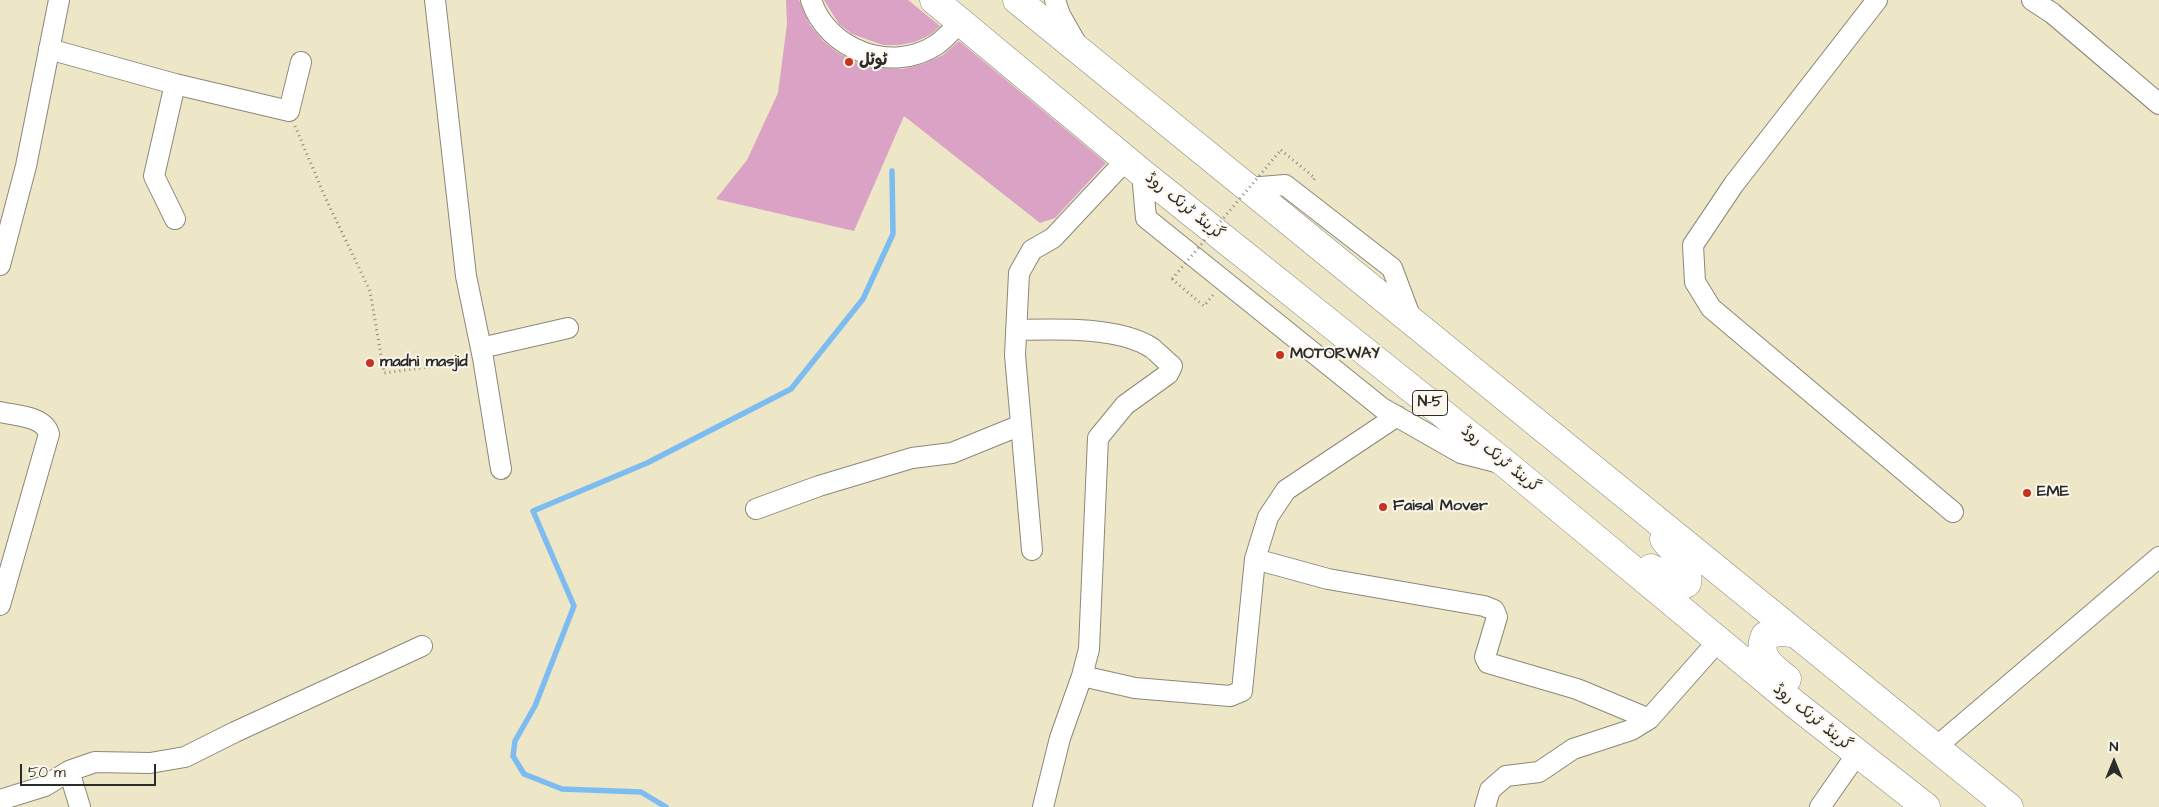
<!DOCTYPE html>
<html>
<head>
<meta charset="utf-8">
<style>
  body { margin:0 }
  #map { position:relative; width:2159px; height:807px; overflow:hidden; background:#ede6c7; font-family:"Architects Daughter",sans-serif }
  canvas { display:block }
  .north { position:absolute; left:2089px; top:737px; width:50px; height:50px; -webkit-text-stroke:4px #fbf7ec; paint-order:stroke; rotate:0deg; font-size:14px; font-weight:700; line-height:20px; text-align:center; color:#2b2b2b }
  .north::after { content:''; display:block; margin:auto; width:18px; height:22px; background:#2b2b2b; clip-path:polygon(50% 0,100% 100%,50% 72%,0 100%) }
  .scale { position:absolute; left:20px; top:764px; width:136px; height:22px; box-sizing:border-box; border:2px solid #2b2b2b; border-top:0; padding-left:6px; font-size:15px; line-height:18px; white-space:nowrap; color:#2b2b2b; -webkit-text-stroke:4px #fbf7ec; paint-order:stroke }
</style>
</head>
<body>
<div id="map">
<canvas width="2159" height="807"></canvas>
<div class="north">N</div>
<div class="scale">50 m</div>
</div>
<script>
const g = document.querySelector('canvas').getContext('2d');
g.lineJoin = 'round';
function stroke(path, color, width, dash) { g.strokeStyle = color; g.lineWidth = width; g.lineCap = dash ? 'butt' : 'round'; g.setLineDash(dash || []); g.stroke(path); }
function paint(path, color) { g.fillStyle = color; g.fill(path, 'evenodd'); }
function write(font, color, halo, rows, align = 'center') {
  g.font = font + ' "Architects Daughter","Playpen Sans Arabic",sans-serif'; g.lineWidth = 4; g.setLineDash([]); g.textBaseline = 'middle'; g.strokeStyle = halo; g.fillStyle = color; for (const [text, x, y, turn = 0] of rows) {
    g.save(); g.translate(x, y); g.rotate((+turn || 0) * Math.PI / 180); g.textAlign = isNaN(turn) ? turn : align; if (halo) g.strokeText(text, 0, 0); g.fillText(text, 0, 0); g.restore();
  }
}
stroke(new Path2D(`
  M666,807L641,792L562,789L524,774L513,756L515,741L535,706L574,606L533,511L647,463L791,389L863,299L893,234L892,171`), '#7dbcf1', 5.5);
paint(new Path2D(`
  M786,0H799L810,25L823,41L838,53L858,63L878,68L902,69L923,64L943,55L959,41L1106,163L1055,218L1040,223L904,116L854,231L716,199L747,160L778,93L787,24Z
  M824,0H908L940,26L930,35L915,42L899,45H883L852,34L839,24Z`), '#daa2c4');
const minor = new Path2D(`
  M435,0L466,276L483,358L501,469
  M811,0C827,50 891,74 936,45C945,39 953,29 961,21
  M1055,0L1060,15L1076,43
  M1877,0L1734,184L1693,245L1695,282L1711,308L1953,512
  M2032,0L2052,13L2159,104
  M49,49L175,84L289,111L301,62
  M175,84L154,176L175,219
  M1142,173L1146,218L1382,408L1461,453L1500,463
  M1249,188L1285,185L1392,268L1412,321
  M0,265L26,166L59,0
  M1016,330C1054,329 1119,326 1152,348C1159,354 1165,360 1172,366L1168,374L1125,405L1098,438L1089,649L1082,676
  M481,348L568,328
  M0,412C17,416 44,416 49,434L0,605
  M756,509L819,486L912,458L952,453L1021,425
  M1032,550L1015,355L1019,273L1032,250L1053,238L1126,160
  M1255,559L1328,579L1484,606L1494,610L1497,617L1485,657L1488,663L1577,689L1649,719
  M1936,747L2159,557
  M69,771L95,762L150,763L185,757L235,732L422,646
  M0,800L45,786L69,771L80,807
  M1043,807L1060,738L1082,676L1135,688L1230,696L1242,691L1255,559L1268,517L1286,490L1397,416
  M1485,807L1490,790L1506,776L1539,772L1573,749L1631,730L1649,719L1718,641
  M1820,807L1857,754`);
const highway = new Path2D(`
  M934,0L1142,173L1507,465L1796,705L1926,807
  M1017,0L2009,807
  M1651,568L1681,586L1687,583C1691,567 1673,551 1664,539
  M1787,679C1772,667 1756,657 1765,636C1777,631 1784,632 1796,634`);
stroke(minor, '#8c8879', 22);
stroke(highway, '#8c8879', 29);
stroke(new Path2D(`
  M295,126L325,197L370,291L384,373L465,362
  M1281,150L1315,178L1312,182
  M1172,279L1204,306L1214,294`), '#8c8879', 3, [1, 4]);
stroke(minor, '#fff', 20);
stroke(highway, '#fff', 28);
stroke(new Path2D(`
  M1172,279L1281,150`), '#8c8879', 3, [1, 4]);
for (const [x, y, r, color] of [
  [849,62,5,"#c8321e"],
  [1280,355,5,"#c8321e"],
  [370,363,5,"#c8321e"],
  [2027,493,5,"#c8321e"],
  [1383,507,5,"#c8321e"]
]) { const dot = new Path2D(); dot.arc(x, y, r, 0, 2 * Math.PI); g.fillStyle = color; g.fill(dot); stroke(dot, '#fbf7ec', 2); }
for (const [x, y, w] of [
  [1430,403,35]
]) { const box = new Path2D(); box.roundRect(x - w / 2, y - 12.5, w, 25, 4); g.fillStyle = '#fbf7ec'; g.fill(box); stroke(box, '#2b2b2b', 1); }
write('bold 15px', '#2b2b2b', null, [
  ["N-5",1430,403]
]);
write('bold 16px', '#2b2b2b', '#fbf7ec', [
  ["ٹوٹل",859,62],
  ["MOTORWAY",1290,355],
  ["madni masjid",380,363],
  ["EME",2037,493],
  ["Faisal Mover",1393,507]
], 'left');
write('16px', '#2b2b2b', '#fbf7ec', [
  ["گرینڈ ٹرنک روڈ",1184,207,39],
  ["گرینڈ ٹرنک روڈ",1500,460,39],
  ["گرینڈ ٹرنک روڈ",1812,718,39]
]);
</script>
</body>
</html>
